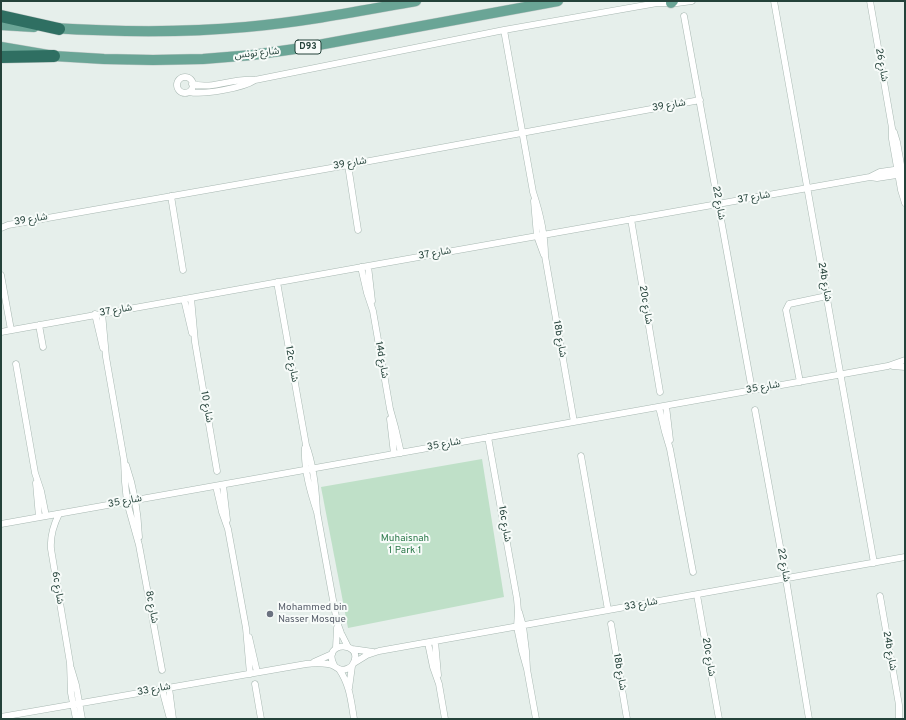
<!DOCTYPE html>
<html>
<head>
<meta charset="utf-8">
<style>
  body { margin:0 }
  #map { position:relative; width:906px; height:720px; overflow:hidden; background:#e6efeb; font-family:Overpass,sans-serif }
  canvas { display:block }
  .frame { position:absolute; inset:0; border:2px solid #24423a; pointer-events:none }
</style>
</head>
<body>
<div id="map">
<canvas width="906" height="720"></canvas>
<div class="frame"></div>
</div>
<script>
const g = document.querySelector('canvas').getContext('2d');
g.lineJoin = 'round';
function paint(path, color) { g.fillStyle = color; g.fill(path, 'evenodd'); }
function stroke(path, color, width, dash) { g.strokeStyle = color; g.lineWidth = width; g.lineCap = dash ? 'butt' : 'round'; g.setLineDash(dash || []); g.stroke(path); }
function write(font, color, halo, rows, align = 'center') {
  g.font = font + ' Overpass,"Noto Sans Arabic",sans-serif'; g.lineWidth = 4; g.setLineDash([]); g.textBaseline = 'middle'; g.strokeStyle = halo; g.fillStyle = color; for (const [text, x, y, turn = 0] of rows) {
    g.save(); g.translate(x, y); g.rotate((+turn || 0) * Math.PI / 180); g.textAlign = isNaN(turn) ? turn : align; if (halo) g.strokeText(text, 0, 0); g.fillText(text, 0, 0); g.restore();
  }
}
paint(new Path2D(`
  M482,459L504,597L348,628L321,487Z`), '#bfe0c8');
const minor = new Path2D(`
  M774,1L874,563
  M870,1L892,128V139L901,190L905,203
  M684,16L752,390
  M504,30L533,192C540,213 545,234 545,256L574,422
  M177 85a8 8 0 1 1 16 0a8 8 0 1 1-16 0Z
  M192,84C213,90 234,77 255,80L504,30L657,3H677L692,1
  M189,92C204,95 243,88 255,80
  M894,132L897,142L905,187
  M348,165L358,230
  M870,177L880,172L901,169
  M171,196L183,270
  M534,201L537,236L544,255
  M631,219L660,392
  M1,228L8,225L348,165L700,100
  M368,266L372,301
  M361,267L367,293L373,311L390,409L395,427L401,453
  M1,275L11,330
  M277,282L306,445C314,466 316,489 317,512
  M191,298L195,342L217,471
  M184,299L192,333
  M102,313L106,357L124,460L125,482L127,502L139,545L162,670
  M95,314L103,348
  M39,325L43,347
  M1,332L368,266L870,177L877,178L903,174
  M16,364L35,473L41,491L46,516
  M893,366L905,367
  M800,382L786,310L789,304L827,296
  M666,406L670,440
  M659,407L665,432L670,449L693,572
  M755,410L786,579L809,719
  M390,419L394,454
  M488,437L517,599L518,611L517,627L522,651L527,669
  M305,448C304,470 310,491 317,512L337,622L341,633L348,647
  M581,456L608,610
  M126,465C134,488 138,513 139,537
  M36,483L39,517
  M223,485L227,520
  M216,486L222,512L228,529L246,628L250,674
  M59,514C53,526 50,536 51,549L70,663L71,693L76,719
  M1,524L888,366L905,360
  M697,595L719,719
  M880,596L899,705V719
  M519,612L523,626L526,651L527,669L536,719
  M611,624L627,719
  M249,637L257,672
  M435,641L438,675
  M428,643L433,667L439,684L445,719
  M336,648L337,628
  M352,649L373,652
  M314,662L332,654
  M354,663L367,655L379,651L905,557
  M71,668L76,685L82,719
  M339,669C350,685 351,701 354,719
  M255,684L261,719
  M169,688L173,719
  M349,688L352,666
  M162,689L170,719
  M1,717L306,664C314,663 321,663 328,664C335,665 334,667 339,669C345,671 352,668 354,662C363,641 321,641 334,665`);
const primary = new Path2D(`
  M671,3L673,1
  M1,25L34,27
  M52,28C117,32 181,33 246,27C303,22 360,11 416,1
  M1,47L54,56L104,59L153,60L203,59L252,55L302,48L558,1`);
const motorway = new Path2D(`
  M1,16L59,29
  M1,57L54,56`);
stroke(minor, '#a8b8b2', 7);
stroke(primary, '#c2cac8', 11);
stroke(motorway, '#c2cac8', 13);
stroke(minor, '#fff', 6);
stroke(primary, '#6aa596', 10);
stroke(motorway, '#2f6f62', 12);
for (const [x, y, r, color] of [
  [270,614,4,"#6b7280"]
]) { const dot = new Path2D(); dot.arc(x, y, r, 0, 2 * Math.PI); g.fillStyle = color; g.fill(dot); stroke(dot, '#f7fbf9', 1.5); }
for (const [x, y, w] of [
  [308,47,26]
]) { const box = new Path2D(); box.roundRect(x - w / 2, y - 7, w, 14, 3); g.fillStyle = '#f7fbf9'; g.fill(box); stroke(box, '#24423a', 1); }
write('bold 9px', '#24423a', null, [
  ["D93",308,47]
]);
write('10px', '#24423a', '#f7fbf9', [
  ["شارع تونس",257,54,-6],
  ["شارع 26",881,65,80],
  ["شارع 39",669,106,-10],
  ["شارع 39",350,164,-10],
  ["شارع 37",754,198,-10],
  ["شارع 22",718,203,80],
  ["شارع 39",31,220,-10],
  ["شارع 37",435,254,-10],
  ["24b شارع",824,282,80],
  ["20c شارع",645,305,80],
  ["شارع 37",116,311,-10],
  ["18b شارع",559,339,80],
  ["14d شارع",381,360,80],
  ["12c شارع",291,364,80],
  ["شارع 35",763,388,-10],
  ["شارع 10",206,407,80],
  ["شارع 35",444,445,-10],
  ["شارع 35",125,502,-10],
  ["16c شارع",504,524,80],
  ["شارع 22",783,565,80],
  ["6c شارع",57,588,81],
  ["شارع 33",641,605,-10],
  ["8c شارع",151,607,79],
  ["24b شارع",889,651,80],
  ["20c شارع",708,657,80],
  ["18b شارع",619,672,80],
  ["شارع 33",154,690,-10]
]);
write('10px', '#2d7a4b', '#f7fbf9', [
  ["Muhaisnah",405,539],
  ["1 Park 1",405,551]
]);
write('10px', '#5b616d', '#f7fbf9', [
  ["Mohammed bin",278,608],
  ["Nasser Mosque",278,620]
], 'left');
</script>
</body>
</html>
